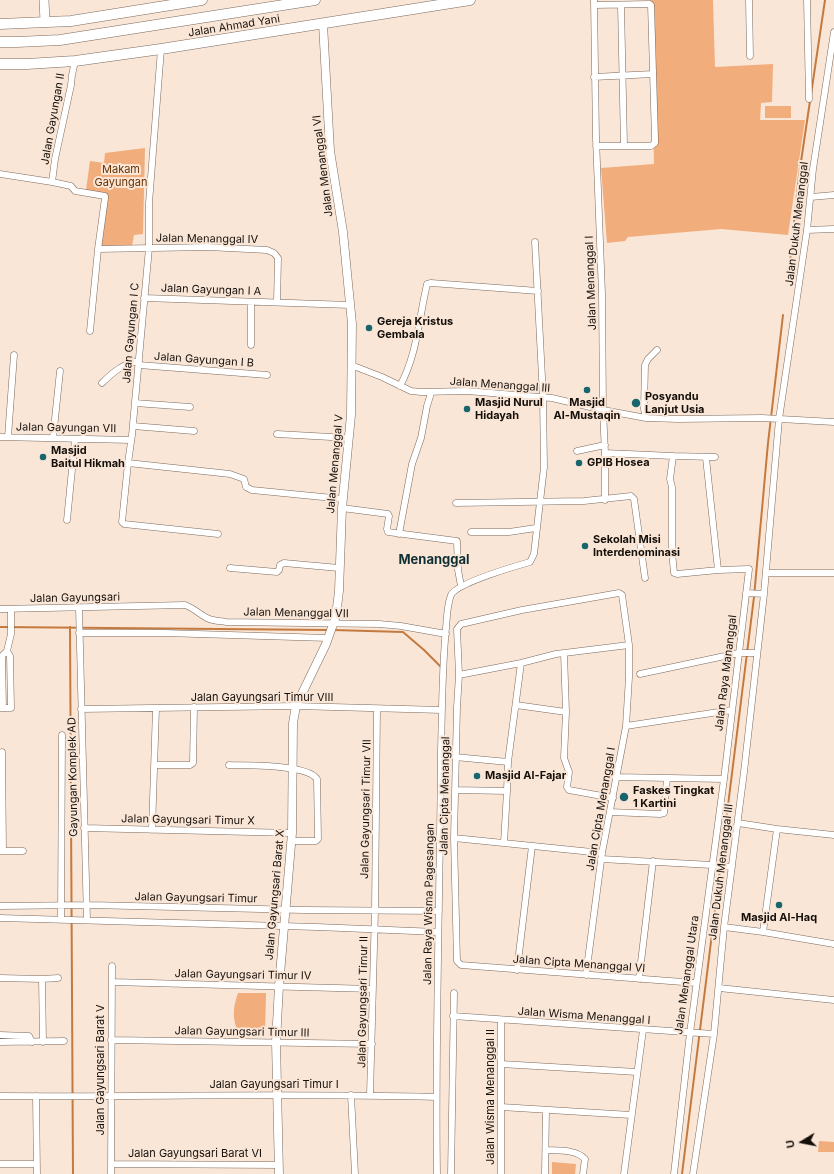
<!DOCTYPE html>
<html>
<head>
<meta charset="utf-8">
<style>
  body { margin:0 }
  #map { position:relative; width:834px; height:1174px; overflow:hidden; background:#fae6d7; font-family:Inter,sans-serif }
  canvas { display:block }
  .north { position:absolute; left:782px; top:1122px; width:40px; height:40px; -webkit-text-stroke:3px #fae6d7; paint-order:stroke; rotate:260deg; font-size:11px; font-weight:700; line-height:16px; text-align:center; color:#150f0a }
  .north::after { content:''; display:block; margin:auto; width:14px; height:18px; background:#150f0a; clip-path:polygon(50% 0,100% 100%,50% 72%,0 100%) }
</style>
</head>
<body>
<div id="map">
<canvas width="834" height="1174"></canvas>
<div class="north">U</div>
</div>
<script>
const g = document.querySelector('canvas').getContext('2d');
g.lineJoin = 'round';
function paint(path, color) { g.fillStyle = color; g.fill(path, 'evenodd'); }
function stroke(path, color, width, dash) { g.strokeStyle = color; g.lineWidth = width; g.lineCap = dash ? 'butt' : 'round'; g.setLineDash(dash || []); g.stroke(path); }
function write(font, color, halo, rows, align = 'center') {
  g.font = font + ' Inter,sans-serif'; g.lineWidth = 4; g.setLineDash([]); g.textBaseline = 'middle'; g.strokeStyle = halo; g.fillStyle = color; for (const [text, x, y, turn = 0] of rows) {
    g.save(); g.translate(x, y); g.rotate((+turn || 0) * Math.PI / 180); g.textAlign = isNaN(turn) ? turn : align; if (halo) g.strokeText(text, 0, 0); g.fillText(text, 0, 0); g.restore();
  }
}
paint(new Path2D(`
  M650,0H713L715,67L773,64L772,102L761,103L760,120H805L788,235L721,229L628,237L625,241L607,243L601,168L654,164Z
  M765,106H791V118H765Z
  M145,148L143,234L134,235L132,246L100,247L107,194L86,190L90,161L104,163L105,153Z
  M238,993H266L265,1034L238,1032C232,1018 233,1007 238,993Z
  M819,1141L834,1142V1152H818Z
  M552,1162L576,1164L575,1174H552Z`), '#f1ad7b');
stroke(new Path2D(`
  M788,282L799,175L825,0
  M0,627L329,630
  M70,627L73,1174
  M333,630L403,632L424,650L441,667
  M682,1174L754,597L768,443L783,315`), '#c47a3e', 2);
const minor = new Path2D(`
  M594,0L596,138L602,294L603,410L605,453V500
  M749,0L750,56
  M807,0L809,99
  M594,5L650,4L651,5L655,139V143L651,146H596
  M621,5L624,146
  M161,49L149,203V248L132,435L128,463L122,522L124,524L218,534
  M594,77L653,74
  M0,174L52,182L71,186L75,191L105,196V198L98,249
  M52,182L55,159L71,85L72,75L75,61
  M811,197L834,195
  M807,230L834,229
  M144,298L350,305
  M90,331L98,249L208,247L267,250L274,253L278,258L277,302
  M251,345V302
  M139,365L267,375
  M351,365L382,377L411,391L421,392L467,391L552,398L603,410L646,418L678,419L762,418L834,422
  M102,383C113,372 124,363 139,361
  M400,386C417,355 419,318 427,284L431,283L538,291
  M135,403L190,407
  M646,418L644,409L645,365L648,359L657,350
  M133,426L194,431
  M277,434L349,438
  M0,437L131,440
  M8,437L14,355
  M53,438L60,371
  M577,451L605,445
  M605,453L673,456L670,479L672,487V552L674,573L677,574L718,570L749,569L724,779L690,1033L674,1174
  M673,456L715,457
  M706,458L718,570
  M128,463L230,474L244,479L246,487L252,490L343,499
  M456,503L584,501L631,496L634,499L645,578
  M342,508L388,514L389,516L387,529L388,532L457,541L458,570L461,586
  M67,520L75,439
  M471,532H509L536,528
  M399,534L412,464L421,438L427,406L431,393
  M230,568L277,572L279,570L280,565L284,563L339,568
  M766,573H834
  M746,593L764,594
  M79,608L87,920
  M0,609L185,605C194,608 199,614 207,618C213,621 220,621 226,622L379,624L401,626L446,634
  M79,633H164L328,638
  M564,653L566,712L564,758L569,772L567,787L569,790L613,798
  M640,674L739,653H757
  M459,675L521,663L556,654L629,645
  M516,705L566,712
  M0,708H11L10,656L7,651L11,634V609
  M3,708L2,656L7,651
  M81,709L296,706L442,710
  M626,726L732,710
  M2,752L3,851
  M455,757L508,762
  M154,765H190L193,763L194,707
  M229,765C248,766 307,764 317,779L318,839L316,841H291
  M615,777L724,779
  M455,790L507,791L504,843
  M507,791L508,762L521,663
  M610,812L660,814L664,813L667,778
  M738,823L777,829L834,835
  M84,828L292,833
  M152,830L156,708
  M454,838L602,853
  M0,851H23
  M601,859L712,865L732,867
  M0,906L89,905L303,910L439,911
  M0,918L317,927L438,932
  M61,919L62,735
  M724,927L763,932L834,944
  M763,932L777,829
  M517,970L532,846
  M586,975L602,853L626,726L629,677V645L622,595L619,593L522,610L461,624L457,629L459,675L457,707L454,838L457,961L461,965C539,971 618,977 696,983
  M0,978L42,979L58,978
  M42,979L43,1042
  M639,979L653,861
  M112,982L373,989
  M719,988L834,1000
  M453,1016L714,1034
  M501,1020V1174
  M0,1035L29,1036L32,1042
  M111,1040L372,1044
  M0,1042L64,1041
  M501,1064L637,1072
  M351,1095L355,1174
  M370,1095L375,910L377,709
  M0,1096C145,1097 291,1093 436,1097
  M36,1096L37,1174
  M501,1107L631,1115
  M546,1150C558,1151 576,1149 585,1159L583,1174
  M0,1164H36
  M111,1164L279,1165
  M111,1174L112,966
  M437,1174C435,1033 440,893 441,752C442,711 442,669 446,628C447,618 447,605 451,595C457,583 516,566 530,562L534,554L544,467L543,397L535,242
  M451,1174L454,993
  M545,1174L546,1110
  M624,1174L643,1030
  M693,1174L714,1034L724,927L744,772L764,594L779,419L807,230L813,169L834,32`);
const tertiary = new Path2D(`
  M279,1174L276,1042L279,986L292,833L293,723L296,706L326,644L336,616L339,591L342,508L351,415L352,324L343,232L330,151L323,24`);
const secondary = new Path2D(`
  M44,0L45,22`);
const trunk = new Path2D(`
  M0,24L71,21L202,0
  M0,42H17L60,40L315,0
  M0,64H27L75,61L161,49L470,0`);
stroke(minor, '#7a695c', 7);
stroke(tertiary, '#7a695c', 9);
stroke(secondary, '#7a695c', 10);
stroke(trunk, '#7a695c', 11);
stroke(minor, '#fff', 6);
stroke(tertiary, '#fff', 8);
stroke(secondary, '#fff', 9);
stroke(trunk, '#fff', 10);
for (const [x, y, r, color] of [
  [369,328,4,"#18656e"],
  [587,390,4,"#18656e"],
  [636,403,5,"#18656e"],
  [467,409,4,"#18656e"],
  [43,457,4,"#18656e"],
  [579,463,4,"#18656e"],
  [585,546,4,"#18656e"],
  [477,776,4,"#18656e"],
  [624,797,5,"#18656e"],
  [779,905,4,"#18656e"]
]) { const dot = new Path2D(); dot.arc(x, y, r, 0, 2 * Math.PI); g.fillStyle = color; g.fill(dot); stroke(dot, '#fae6d7', 1.5); }
write('11px', '#150f0a', '#fae6d7', [
  ["Jalan Ahmad Yani",234,26,-9],
  ["Jalan Gayungan II",53,119,-80],
  ["Jalan Menanggal VI",323,166,-97],
  ["Jalan Dukuh Menanggal",797,224,-83],
  ["Jalan Menanggal IV",207,239,1],
  ["Jalan Menanggal I",591,283,-92],
  ["Jalan Gayungan I A",211,290,2],
  ["Jalan Gayungan I C",131,333,-85],
  ["Jalan Gayungan I B",204,360,4],
  ["Jalan Menanggal III",500,385,4],
  ["Jalan Gayungan VII",66,428,1],
  ["Jalan Menanggal V",335,464,-85],
  ["Jalan Gayungsari",75,598,-1],
  ["Jalan Menanggal VII",296,613,1],
  ["Jalan Raya Mananggal",726,673,-83],
  ["Jalan Gayungsari Timur VIII",262,698],
  ["Gayungan Komplek AD",73,777,-91],
  ["Jalan Cipta Menanggal",445,796,-89],
  ["Jalan Gayungsari Timur VII",366,809,-89],
  ["Jalan Cipta Menanggal I",601,809,-80],
  ["Jalan Gayungsari Timur X",188,820,1],
  ["Jalan Dukuh Menanggal III",721,872,-83],
  ["Jalan Gayungsari Barat X",275,895,-85],
  ["Jalan Gayungsari Timur",196,898,1],
  ["Jalan Raya Wisma Pagesangan",429,904,-89],
  ["Jalan Cipta Menanggal VI",579,964,4],
  ["Jalan Gayungsari Timur IV",243,975,1],
  ["Jalan Menanggal Utara",687,975,-82],
  ["Jalan Gayungsari Timur II",363,1002,-89],
  ["Jalan Wisma Menanggal I",584,1016,4],
  ["Jalan Gayungsari Timur III",242,1032,1],
  ["Jalan Gayungsari Barat V",101,1070,-90],
  ["Jalan Gayungsari Timur I",274,1085],
  ["Jalan Wisma Menanggal II",491,1097,-90],
  ["Jalan Gayungsari Barat VI",195,1154]
]);
write('11px', '#663505', '#fae6d7', [
  ["Makam",121,170],
  ["Gayungan",121,183]
]);
write('bold 11px', '#150f0a', '#fae6d7', [
  ["Gereja Kristus",377,322],
  ["Gembala",377,335],
  ["Posyandu",645,397],
  ["Lanjut Usia",645,410],
  ["Masjid Nurul",475,403],
  ["Hidayah",475,416],
  ["Masjid",587,403,"center"],
  ["Al-Mustaqin",587,416,"center"],
  ["Masjid",51,451],
  ["Baitul Hikmah",51,464],
  ["GPIB Hosea",587,463],
  ["Sekolah Misi",593,540],
  ["Interdenominasi",593,553],
  ["Masjid Al-Fajar",485,776],
  ["Faskes Tingkat",633,791],
  ["1 Kartini",633,804],
  ["Masjid Al-Haq",779,918,"center"]
], 'left');
write('bold 13px', '#0d2f34', '#fae6d7', [
  ["Menanggal",434,560]
]);
</script>
</body>
</html>
